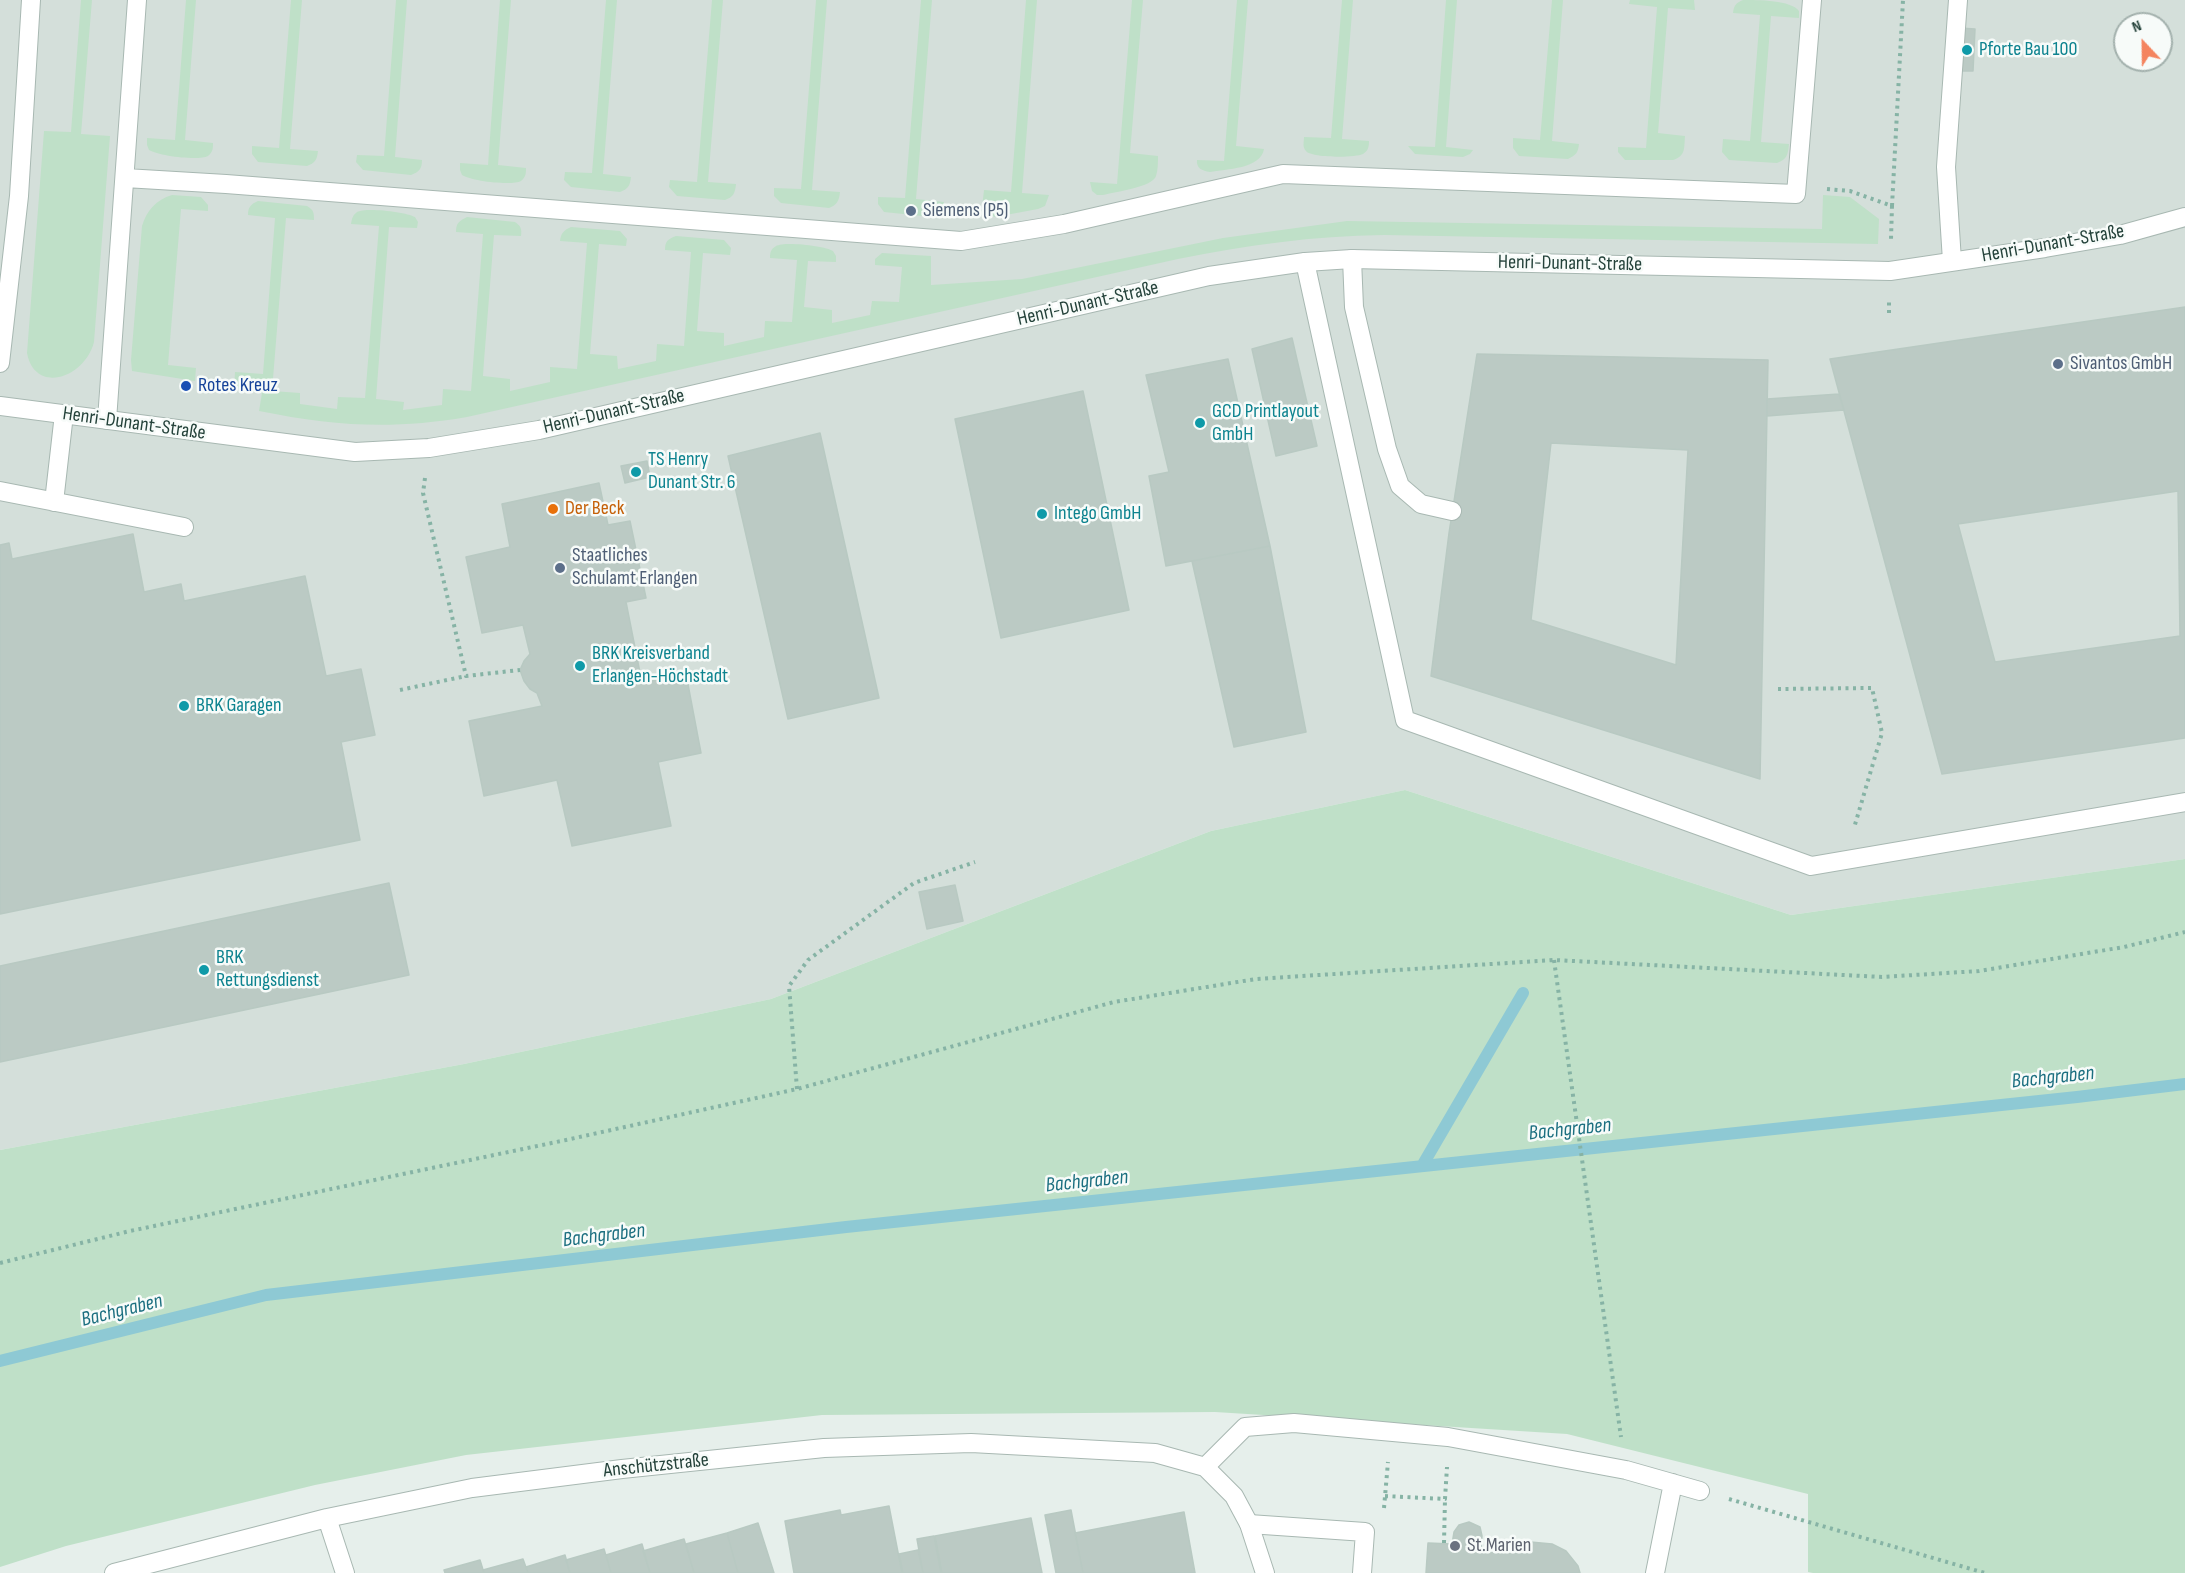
<!DOCTYPE html>
<html>
<head>
<meta charset="utf-8">
<style>
  body { margin:0 }
  #map { position:relative; width:2185px; height:1573px; overflow:hidden; background:#e6efeb; font-family:"Sofia Sans Condensed",sans-serif }
  canvas { display:block }
  .north { position:absolute; left:2113px; top:12px; width:60px; height:60px; box-sizing:border-box; background:#f7fbf9; border:2px solid #a3b1ad; border-radius:50%; rotate:338deg; font-size:16px; font-weight:700; line-height:24px; text-align:center; color:#24423a }
  .north::after { content:''; display:block; margin:auto; width:21px; height:27px; background:#f4845f; clip-path:polygon(50% 0,100% 100%,50% 72%,0 100%) }
</style>
</head>
<body>
<div id="map">
<canvas width="2185" height="1573"></canvas>
<div class="north">N</div>
</div>
<script>
const g = document.querySelector('canvas').getContext('2d');
g.lineJoin = 'round';
function paint(path, color) { g.fillStyle = color; g.fill(path, 'evenodd'); }
function stroke(path, color, width, dash) { g.strokeStyle = color; g.lineWidth = width; g.lineCap = dash ? 'butt' : 'round'; g.setLineDash(dash || []); g.stroke(path); }
function write(font, color, halo, rows, align = 'center') {
  g.font = font + ' "Sofia Sans Condensed",sans-serif'; g.lineWidth = 5; g.setLineDash([]); g.textBaseline = 'middle'; g.strokeStyle = halo; g.fillStyle = color; for (const [text, x, y, turn = 0] of rows) {
    g.save(); g.translate(x, y); g.rotate((+turn || 0) * Math.PI / 180); g.textAlign = isNaN(turn) ? turn : align; if (halo) g.strokeText(text, 0, 0); g.fillText(text, 0, 0); g.restore();
  }
}
paint(new Path2D(`
  M0,0H2185V859L1791,915L1405,790L1211,831L771,999L464,1064L0,1150ZM2125,24H2161V60H2125Z`), '#d4dfda');
paint(new Path2D(`
  M81,0H92L81,134L110,136L94,342C85,378 35,395 27,353L44,131L71,132Z
  M186,0H196L185,140L213,143C213,148 213,152 208,156C199,161 159,156 149,150L147,145V138L175,140Z
  M291,0H302L290,149L318,151C317,160 315,163 307,166L258,162L252,154V146L279,148Z
  M396,0H407L395,157L422,160C422,169 419,172 411,175L363,170L356,162L357,155L384,156Z
  M500,0H511L498,165L526,168C526,173 526,177 521,181C512,186 471,181 462,175L460,170V163L488,165Z
  M606,0H617L603,174L631,177C630,186 628,189 620,192L571,187L564,180L565,172L592,173Z
  M712,0H723L708,182L736,184C735,194 733,197 725,200L677,196L669,187L670,180L697,182Z
  M816,0H827L812,190L840,192C839,201 837,205 829,208L781,203L774,196V188L801,189Z
  M921,0H932L916,199L944,202C943,211 941,214 932,217L884,212L878,204V197L905,198Z
  M1026,0H1037L1022,193L1049,195L1045,206L1038,209L995,217L985,213L982,208L984,190L1011,192Z
  M1132,0H1143L1130,153L1158,156C1158,162 1158,170 1156,176C1153,187 1115,192 1103,195H1097L1092,191L1090,182L1117,184Z
  M1237,0H1248L1236,146L1264,149C1261,169 1226,169 1210,172C1202,171 1196,168 1197,160L1224,161Z
  M1342,0H1353L1342,139L1369,141C1369,147 1368,151 1363,154C1355,158 1311,158 1306,151C1302,147 1304,142 1304,137L1331,138Z
  M1446,0H1457L1446,147L1473,150L1470,154L1463,157L1415,154L1408,146L1435,147Z
  M1552,0H1563L1552,141L1579,144C1578,153 1576,155 1568,159L1519,156L1513,148V138L1540,140Z
  M1630,0H1694L1695,10L1668,8L1658,133L1685,136C1684,148 1686,156 1673,160H1625L1618,152V147L1646,148L1657,7L1629,4Z
  M1743,0C1759,0 1791,0 1799,11V18L1771,16L1761,142L1789,144C1788,155 1787,159 1777,163L1729,160L1722,152L1723,139L1750,141L1760,15L1733,13C1734,5 1736,3 1743,0Z
  M172,195L201,197L208,205V211L181,209L168,365L196,368L195,381L132,371L131,360L142,226C147,210 156,200 172,195Z
  M1823,195L1850,197L1879,219L1878,244L1384,235C1312,236 1248,245 1178,259L467,417C391,430 334,426 259,411L262,393L234,388L235,372L263,374L275,218L248,215C248,207 251,204 258,201L307,206C314,210 314,213 314,220L286,218L272,391L300,393V404L337,409L338,397L365,398L379,226L351,224C352,218 353,215 357,212C366,207 406,212 415,217L418,222L417,228L389,227L376,399L404,402L403,410L442,405L443,389L471,391L483,234L456,232C456,223 459,221 467,217L515,222C521,226 522,229 521,236L494,235L484,361L483,376L510,379V391L550,382V367L577,369L587,243L560,241C561,233 564,230 571,227L620,231L627,239L626,246L599,244L590,354L617,356L618,369L656,361L657,344L684,346L691,252L665,250C665,241 668,239 676,236L724,240L731,248L730,255L703,253L697,331L724,333V346L764,337L765,321L792,322L797,260L770,258C770,252 771,249 776,246C784,241 826,246 833,251L836,256V262L808,261L804,307L832,310V323L870,315L872,301L899,302L902,267L875,265V259L882,253L931,256V285L1022,279L1223,238L1347,221L1822,229Z
  M1405,790L1791,915L2185,859V1573H1813L1808,1572V1494L1567,1434L1215,1412L822,1415L466,1455L315,1485L66,1546L0,1567V1150L464,1064L771,999L1211,831Z`), '#bfe0c8');
stroke(new Path2D(`
  M1422,1166L1523,993
  M0,1361L266,1295L846,1227L2077,1097L2185,1084`), '#8ec9d4', 12);
const building = new Path2D(`
  M1960,28L1975,29L1973,71H1958Z
  M2185,307V738L1942,774L1830,359ZM2178,491L2180,636L1995,662L1958,524Z
  M1292,338L1317,446L1276,456L1252,349Z
  M1477,354L1768,360L1760,779L1431,676L1449,533ZM1551,443L1688,450L1676,665L1531,620Z
  M1228,359L1270,546L1166,566L1149,476L1169,472L1146,375Z
  M1083,391L1129,610L1001,638L955,419Z
  M1839,394L1844,410L1767,416V399Z
  M820,433L879,698L788,719L728,456Z
  M647,461L650,477L625,483L621,466Z
  M599,483L608,525L630,521L646,598L626,602L642,683L686,674L701,753L658,762L671,826L572,846L557,780L484,796L469,721L542,706L537,693L530,689L524,681L520,670L524,661L530,654L523,625L482,633L466,557L510,547L502,504Z
  M133,534L144,592L181,584L184,601L305,576L326,676L361,669L375,735L341,742L360,840L0,914V545L9,543L12,559Z
  M1270,546L1306,732L1234,747L1192,561Z
  M389,883L409,975L0,1062V966Z
  M955,885L963,921L927,929L919,892Z
  M889,1506L902,1573H794L785,1521L840,1510L841,1515Z
  M1071,1510L1083,1573H1056L1045,1515Z
  M1184,1512L1195,1573H1083L1075,1533Z
  M1031,1518L1042,1573H942L935,1536Z
  M1469,1522L1480,1527L1482,1536L1481,1549L1519,1551L1520,1541L1552,1544L1566,1551L1578,1566L1580,1573H1426L1428,1543L1452,1544L1454,1532L1459,1525Z
  M758,1523L774,1573H738L727,1533Z
  M727,1533L738,1573H694L686,1544Z
  M934,1536L941,1573H923L917,1539Z
  M684,1539L694,1573H650L643,1551Z
  M642,1544L650,1573H611L606,1555Z
  M604,1549L611,1573H570L566,1560Z
  M918,1550L923,1573H903L899,1554Z
  M565,1555L570,1573H528L526,1567Z
  M523,1559L528,1573H484L483,1570Z
  M480,1560L484,1573H445L444,1570Z`);
paint(building, '#bbcac4');
stroke(building, '#b8c9c2', 1.5);
const service = new Path2D(`
  M125,178L226,184L961,241L1064,224L1283,174L1796,194L1812,0
  M1352,259L1354,307L1387,449L1400,486L1421,504L1452,511
  M1952,261L1946,167L1958,0
  M1305,262L1405,720L1811,866L2185,802
  M0,363L19,196L31,0
  M107,420L137,0
  M0,491L184,527
  M54,502L64,414
  M1205,1467L1245,1427L1294,1423L1448,1437L1626,1470L1700,1491
  M1249,1524L1365,1532L1362,1573
  M1655,1573L1673,1483`);
const minor = new Path2D(`
  M0,406L355,452L429,448L539,430L1209,276L1305,262L1352,259L1890,271L2045,248L2120,235L2185,217
  M327,1518L345,1573
  M114,1573L327,1518L472,1488L622,1469L824,1448L971,1443L1155,1453L1205,1467L1234,1496L1249,1524L1265,1573`);
stroke(service, '#a8b8b2', 20);
stroke(minor, '#a8b8b2', 20);
stroke(new Path2D(`
  M1827,189L1850,191L1892,206L1891,239
  M1892,206L1903,0
  M1889,313V301
  M425,478L423,493L466,676L520,670
  M1778,689L1872,688L1882,733L1854,828
  M400,690L466,676
  M1554,960L1621,1437
  M797,1089L789,986L808,960L914,883L975,862
  M0,1263L130,1231L566,1140L797,1089L1114,1002L1256,979L1554,960L1882,977L1979,971L2124,947L2185,932
  M1385,1496L1445,1499L1447,1467
  M1729,1499L1985,1573
  M1384,1508L1388,1462
  M1444,1543L1445,1499`), '#86b3a5', 4, [3, 4.5]);
stroke(service, '#fff', 18);
stroke(minor, '#fff', 18);
for (const [x, y, r, color] of [
  [1967,50,6,"#0f9aa8"],
  [911,211,6,"#5c6f8a"],
  [2058,364,6,"#5c6f8a"],
  [186,386,6,"#1a4fb4"],
  [1200,423,6,"#0f9aa8"],
  [636,472,6,"#0f9aa8"],
  [553,509,6,"#e8710a"],
  [1042,514,6,"#0f9aa8"],
  [560,568,6,"#5c6f8a"],
  [580,666,6,"#0f9aa8"],
  [184,706,6,"#0f9aa8"],
  [204,970,6,"#0f9aa8"],
  [1455,1546,6,"#6b7280"]
]) { const dot = new Path2D(); dot.arc(x, y, r, 0, 2 * Math.PI); g.fillStyle = color; g.fill(dot); stroke(dot, '#f7fbf9', 2); }
write('20px', '#0d838f', '#f7fbf9', [
  ["Pforte Bau 100",1979,50],
  ["GCD Printlayout",1212,412],
  ["GmbH",1212,435],
  ["TS Henry",648,460],
  ["Dunant Str. 6",648,483],
  ["Intego GmbH",1054,514],
  ["BRK Kreisverband",592,654],
  ["Erlangen-Höchstadt",592,677],
  ["BRK Garagen",196,706],
  ["BRK",216,958],
  ["Rettungsdienst",216,981]
], 'left');
write('20px', '#4e5e75', '#f7fbf9', [
  ["Siemens (P5)",923,211],
  ["Sivantos GmbH",2070,364],
  ["Staatliches",572,556],
  ["Schulamt Erlangen",572,579]
], 'left');
write('20px', '#24423a', '#f7fbf9', [
  ["Henri-Dunant-Straße",2053,244,-10],
  ["Henri-Dunant-Straße",1570,264,1],
  ["Henri-Dunant-Straße",1088,304,-13],
  ["Henri-Dunant-Straße",614,412,-13],
  ["Henri-Dunant-Straße",134,424,8],
  ["Anschützstraße",656,1466,-6]
]);
write('20px', '#164399', '#f7fbf9', [
  ["Rotes Kreuz",198,386]
], 'left');
write('20px', '#c56008', '#f7fbf9', [
  ["Der Beck",565,509]
], 'left');
write('20px', '#5b616d', '#f7fbf9', [
  ["St.Marien",1467,1546]
], 'left');
write('italic 21px', '#1c6f80', '#f7fbf9', [
  ["Bachgraben",2053,1078,-6],
  ["Bachgraben",1570,1130,-6],
  ["Bachgraben",1087,1182,-6],
  ["Bachgraben",604,1236,-7],
  ["Bachgraben",122,1311,-14]
]);
</script>
</body>
</html>
